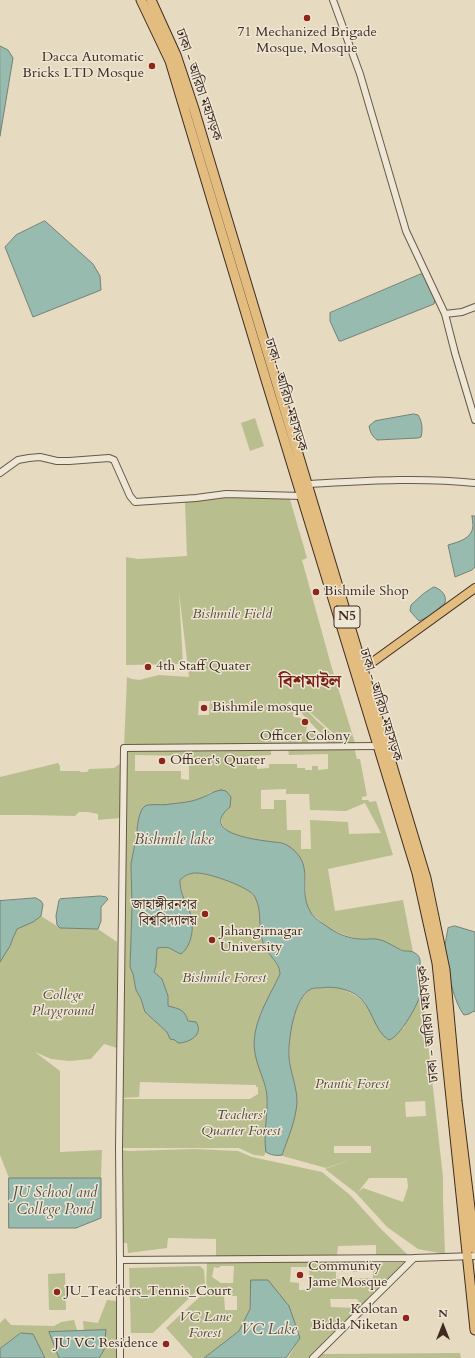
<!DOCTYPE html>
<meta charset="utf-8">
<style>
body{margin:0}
#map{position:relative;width:475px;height:1358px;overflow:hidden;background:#e6dac0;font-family:Cardo,serif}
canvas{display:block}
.north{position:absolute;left:423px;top:1306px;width:40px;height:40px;-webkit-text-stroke:3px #efe7d6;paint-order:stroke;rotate:0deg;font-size:11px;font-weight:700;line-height:16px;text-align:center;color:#3f2b20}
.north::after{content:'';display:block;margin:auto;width:14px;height:18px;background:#3f2b20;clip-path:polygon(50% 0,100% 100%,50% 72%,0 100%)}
</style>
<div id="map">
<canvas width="475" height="1358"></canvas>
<div class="north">N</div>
</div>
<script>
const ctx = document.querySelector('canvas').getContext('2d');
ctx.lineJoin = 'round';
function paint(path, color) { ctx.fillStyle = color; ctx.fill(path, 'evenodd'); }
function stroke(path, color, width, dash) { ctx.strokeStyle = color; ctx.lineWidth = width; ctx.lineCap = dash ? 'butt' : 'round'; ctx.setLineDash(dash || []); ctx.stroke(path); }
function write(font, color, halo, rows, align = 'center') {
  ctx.font = font + ' Cardo,"Noto Serif Bengali",serif'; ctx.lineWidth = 3; ctx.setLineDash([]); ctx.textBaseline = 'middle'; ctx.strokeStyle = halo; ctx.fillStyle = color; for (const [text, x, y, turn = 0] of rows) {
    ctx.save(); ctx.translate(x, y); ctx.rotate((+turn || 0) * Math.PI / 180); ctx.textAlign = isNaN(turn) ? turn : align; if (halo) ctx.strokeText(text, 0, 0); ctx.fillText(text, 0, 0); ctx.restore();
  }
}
paint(new Path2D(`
 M255 418 264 446 250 451 241 423Z
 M226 494 289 496 307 558 302 560 331 665 355 743 354 747 357 759H360L367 796 362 797V800H368L370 802 376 801 393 855 328 869 335 911 403 900 413 952 405 951 377 939H359L350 937 330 929 311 913 306 902 305 871 284 843C269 842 226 840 222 823 220 816 225 811 230 807L211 792C207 794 204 797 200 799 190 803 177 804 167 805 160 806 150 803 145 806 139 810 137 826 137 833L131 864 132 908 130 967 133 974 136 990 141 999 145 1012 167 1032 170 1039 175 1040 178 1043 188 1021 185 1014 168 1006V996L162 979 154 972 156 966 157 948C164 947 171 946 177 952L191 938C192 931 193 922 191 916 187 904 180 893 180 880 185 875 190 874 197 873 209 873 250 887 255 897 263 912 257 930 264 945 268 955 280 963 280 974L263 1009 257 1025 254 1041 267 1096 266 1152 264 1156 254 1155 239 1148H119L121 1099H250L258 1094V1087H256V1085L140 1082 139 1097 120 1098 124 748 127 677 132 679 139 680 159 675 189 677 179 592 183 664 126 665V557L138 559 187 556 185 502ZM199 701H210L209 715H198ZM290 701 326 739V743L308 742V738H318L316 733H306L307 725H301V718L294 717 293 711 294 708 288 704ZM300 703 345 744V745L316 720ZM271 749H288L289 755 328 754V769L318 770V766H312V770H305V768H297V764H269V768L257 769V765H248V756L271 755ZM135 755 189 756V780L181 779V771H135ZM286 789V794H309L310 810 346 811 365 803 381 833 349 834 348 822 310 820 311 849H301V830H287L286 800H274V809H261V790Z
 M58 763 60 766V771H79L81 772H87L89 769 114 768 121 763 120 818 98 820V814L88 812H79L75 816 30 815H0V777Z
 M41 916 60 928 98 929 117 942V1048L104 1044 91 1059 69 1061 51 1059 35 1052 60 1071V1152L102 1150 101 1178H9L0 1155V962L10 946 13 938 17 929Z
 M336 987C356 994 364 999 374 1018L403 1029 417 1002 422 990 443 1177V1199L445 1254 418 1249 387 1227 356 1193 325 1169 352 1159 326 1168 279 1155H282L295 1115 297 1102 289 1057 290 1032 294 1015 302 998 310 989ZM425 1101 426 1116 406 1117 405 1102ZM334 1146H371V1153H334ZM369 1178H407L408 1187 403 1202 363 1188 358 1192Z
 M194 1149 238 1151 252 1157 322 1172 350 1195 381 1229 410 1257 376 1258V1245L338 1246 337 1255 216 1258V1239L168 1238 167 1248 128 1253 127 1243H121L120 1150 129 1151Z
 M376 1261V1263H405L310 1358H288L300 1338 251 1280 250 1309 239 1331 204 1358H193L166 1328 206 1291 207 1262ZM221 1266H234L233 1283H221L212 1277 214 1267 218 1268ZM291 1267H309L310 1290H299V1283L290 1282ZM357 1268H369V1270H373V1278L336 1279V1269H340L341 1272H343L344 1269H353V1272H357ZM224 1296H237V1310H225ZM330 1299H357L360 1304 356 1308 331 1307Z
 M200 1266 204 1270 205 1283 153 1333H131L129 1268Z
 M65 1273 66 1310H49L48 1274Z
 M107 1300 117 1301 120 1358H45L33 1334 21 1333 0 1349V1323L5 1318 11 1325 54 1326 61 1322 74 1320 77 1330 84 1331 83 1321 98 1323Z
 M460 1353 461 1358H317L321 1354Z`), '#b9be8f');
const water = new Path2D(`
 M0 46 8 50 13 58 0 136Z
 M45 221 93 264 100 276 101 290 33 317 5 247 16 235Z
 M421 274 425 275 435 300 434 304 341 341H339L330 321V313Z
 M414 414 418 415C422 421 423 429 421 437L418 438 377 440C372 436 370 432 369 426L375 421Z
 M472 516H475V567L472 570 455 577 448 545C458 542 472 539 473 526 473 523 472 519 472 516Z
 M434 587C441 589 447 595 445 603L430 616 419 621 410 611 411 605 423 594Z
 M221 790 226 791 231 797 230 807C195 836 268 841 282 843 285 844 287 845 290 847 316 866 297 888 310 911 312 916 320 922 325 925 335 933 349 939 361 939 366 940 372 938 376 939 386 940 395 948 404 951 407 951 411 951 413 952 424 957 419 965 419 973 418 979 423 984 422 991 418 1004 401 1036 389 1040 373 1031 373 1005 355 994 344 988 332 986 320 988 317 988 313 988 311 989 294 997 288 1040 289 1057 290 1072 297 1086 297 1102 296 1120 288 1138 282 1155 277 1156 270 1155 266 1152 263 1134 268 1115 267 1097 266 1083 259 1071 256 1058 248 1028 268 1000 280 974 280 962 268 956 264 945 257 930 263 912 255 897 250 887 209 873 197 873 190 873 185 875 180 880 180 893 184 898 189 910 195 923 193 945 181 954 169 949 172 946 157 948L156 966 154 972 162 979 168 996V1006C180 1009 184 1009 188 1021L196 1022C204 1034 190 1043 178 1043L175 1040 170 1039 167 1032 145 1012 141 999 136 990 133 974 130 967 132 908 131 864 137 833C137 826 139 810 145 806 151 803 163 806 170 804 180 803 192 802 201 798 209 795 211 792 221 790Z
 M101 896 106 897 108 899 101 907V921L98 929 60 928 57 925 56 916 59 900 60 899Z
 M36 898 41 901 43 904 41 916 33 922 17 929 13 938 10 946 0 962V901Z
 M455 926 475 932V1012L474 1011 469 1014 464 1015C454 1003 447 969 445 953 444 945 447 936 448 928Z
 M9 1178H101V1218L76 1228H9Z
 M251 1280H268L289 1306 300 1338 286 1358H204L239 1331 250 1309Z
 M106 1330 104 1350 99 1358H59L49 1332Z
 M21 1333 33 1334 45 1358H0V1349Z`);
paint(water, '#97bbaf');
stroke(water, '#748176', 1);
const minor = new Path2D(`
 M333 0 360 74 406 231 445 314 462 312 475 307
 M445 314 455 353 475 420
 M0 473 18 460 29 458 40 457 57 461H69L109 458 114 460 130 496 135 502 196 498 226 494 302 496
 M307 484C363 481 419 477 475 483
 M120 1260 119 1148 124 748 378 746
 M120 1358V1260L414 1258
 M313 1358 414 1258 475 1256`);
const major = new Path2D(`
 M363 669 475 588`);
const highway = new Path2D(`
 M141 0 170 61 266 380 417 873 437 963 475 1330
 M151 0 176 55 194 109 426 878 445 970 457 1101 475 1249`);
stroke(minor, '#695748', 8);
stroke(major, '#3f2b20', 10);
stroke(highway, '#3f2b20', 11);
stroke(minor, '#efe7d6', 6);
stroke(major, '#e3bd80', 8);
stroke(highway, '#e3bd80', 9);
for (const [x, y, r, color] of [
 [307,18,4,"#8f2418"],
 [152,66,4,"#8f2418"],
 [316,592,4,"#8f2418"],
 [148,667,4,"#8f2418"],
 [204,708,4,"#8f2418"],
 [305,722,4,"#8f2418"],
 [162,761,4,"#8f2418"],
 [205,914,4,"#8f2418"],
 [212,940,4,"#8f2418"],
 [300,1275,4,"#8f2418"],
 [57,1292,4,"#8f2418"],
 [406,1318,4,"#8f2418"],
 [166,1344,4,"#8f2418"]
]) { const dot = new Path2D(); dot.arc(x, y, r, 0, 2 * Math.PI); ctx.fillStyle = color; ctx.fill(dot); stroke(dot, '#efe7d6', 1.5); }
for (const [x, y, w] of [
 [347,617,26]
]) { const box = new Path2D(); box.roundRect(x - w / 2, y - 11, w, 22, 3); ctx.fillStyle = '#efe7d6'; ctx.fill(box); stroke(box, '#3f2b20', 1); }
write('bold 13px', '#3f2b20', null, [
 ["N5",347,617]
]);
write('14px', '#3f2b20', '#efe7d6', [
 ["71 Mechanized Brigade",307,33,"center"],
 ["Mosque, Mosque",307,49,"center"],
 ["Dacca Automatic",144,58,"right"],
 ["Bricks LTD Mosque",144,74,"right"],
 ["Bishmile Shop",324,592],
 ["4th Staff Quater",156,667],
 ["Bishmile mosque",212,708],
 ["Officer Colony",305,737,"center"],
 ["Officer's Quater",170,761],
 ["জাহাঙ্গীরনগর",197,906,"right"],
 ["বিশ্ববিদ্যালয়",197,922,"right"],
 ["Jahangirnagar",220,932],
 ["University",220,948],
 ["Community",308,1267],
 ["Jame Mosque",308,1283],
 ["JU_Teachers_Tennis_Court",65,1292],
 ["Kolotan",398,1310,"right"],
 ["Bidda Niketan",398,1326,"right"],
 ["JU VC Residence",158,1344,"right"]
], 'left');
write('14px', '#3f2b20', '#efe7d6', [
 ["ঢাকা - আরিচা মহাসড়ক",198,85,71],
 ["ঢাকা - আরিচা মহাসড়ক",285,395,73],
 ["ঢাকা - আরিচা মহাসড়ক",380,705,73],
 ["ঢাকা - আরিচা মহাসড়ক",429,1024,-96]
]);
write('italic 14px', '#574836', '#efe7d6', [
 ["Bishmile Field",232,615],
 ["Bishmile Forest",224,979],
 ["College",63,996],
 ["Playground",63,1012],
 ["Prantic Forest",352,1085],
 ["Teachers'",241,1116],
 ["Quarter Forest",241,1132],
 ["VC Lane",205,1318],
 ["Forest",205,1334]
]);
write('italic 15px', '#554f44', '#efe7d6', [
 ["Bishmile lake",174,841],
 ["JU School and",55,1194],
 ["College Pond",55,1211],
 ["VC Lake",269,1331]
]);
write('bold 18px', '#7a1f14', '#efe7d6', [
 ["বিশমাইল",310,683]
]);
</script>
